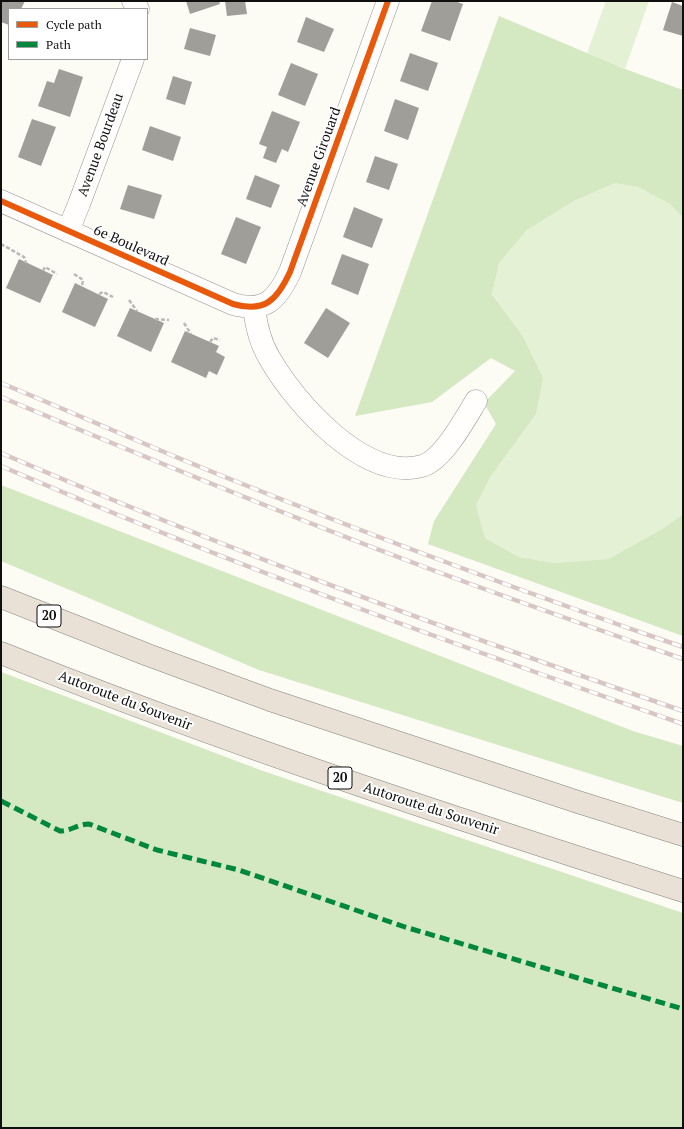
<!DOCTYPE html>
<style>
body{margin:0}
#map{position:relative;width:684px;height:1129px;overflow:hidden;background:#fcfbf4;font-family:"PT Serif",serif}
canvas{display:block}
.frame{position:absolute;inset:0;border:2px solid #0f0f0f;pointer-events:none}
.legend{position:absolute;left:8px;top:8px;width:140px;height:52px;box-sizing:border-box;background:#fff;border:1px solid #9f9f9f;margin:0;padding:5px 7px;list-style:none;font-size:12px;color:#0f0f0f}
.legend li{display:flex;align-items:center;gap:8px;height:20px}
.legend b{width:20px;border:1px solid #9f9f9f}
</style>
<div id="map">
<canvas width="684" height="1129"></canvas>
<div class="frame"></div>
<ul class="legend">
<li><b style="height:5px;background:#e8590c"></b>Cycle path</li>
<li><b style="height:5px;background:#00873e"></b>Path</li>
</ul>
</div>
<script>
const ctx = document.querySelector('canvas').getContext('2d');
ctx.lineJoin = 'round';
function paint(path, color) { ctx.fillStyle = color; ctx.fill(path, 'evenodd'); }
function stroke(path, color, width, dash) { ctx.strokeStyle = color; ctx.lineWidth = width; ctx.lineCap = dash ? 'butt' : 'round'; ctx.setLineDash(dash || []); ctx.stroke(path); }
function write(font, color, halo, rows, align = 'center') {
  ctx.font = font + ' "PT Serif",serif'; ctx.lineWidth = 4; ctx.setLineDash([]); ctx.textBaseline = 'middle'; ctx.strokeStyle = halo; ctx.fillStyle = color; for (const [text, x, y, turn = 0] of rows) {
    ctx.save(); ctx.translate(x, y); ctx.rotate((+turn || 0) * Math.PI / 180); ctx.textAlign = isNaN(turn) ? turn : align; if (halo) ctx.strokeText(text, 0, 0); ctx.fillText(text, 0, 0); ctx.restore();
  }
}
paint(new Path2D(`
 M606 1H649L625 69 587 53Z
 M615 183 638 187 670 204 683 218V514L664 528 608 559 554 563 519 557 485 538 476 505 491 476 536 414 522 337 492 293 499 263 527 230 574 201Z`), '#e4f1d5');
paint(new Path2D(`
 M499 16 625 69 683 90V218L670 204 638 187 615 183 574 201 527 230 499 263 492 294 523 337 543 378 536 414 491 476 476 505 485 538 519 557 554 563 608 559 664 528 683 514V636L428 544 434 521 496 424 484 403 515 371 491 358 432 402 355 416Z
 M1 485 633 731 683 746V803L259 670 1 561Z
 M1 672 263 771 683 913V1128H1Z`), '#d4e8c2');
paint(new Path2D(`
 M1 1H25L21 9H9V25L1 22Z
 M186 1H219L220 4 190 14Z
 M225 1H245L247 14 227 16Z
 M432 1H454L463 4 450 41 421 31Z
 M672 2 683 6V36L663 30Z
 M306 17 334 29 324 52 297 42Z
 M190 28 216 35 210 56 184 49Z
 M410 53 438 63 428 91 400 81Z
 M291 63 318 74 305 106 278 95Z
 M59 69 83 77 70 117 38 106 47 81 54 83Z
 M173 76 192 82 185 105 166 99Z
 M395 99 419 108 408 140 384 131Z
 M272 111 300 122 288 152 282 149 276 163 263 158 267 147 259 144Z
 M32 119 56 127 41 166 18 157Z
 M150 126 181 137 173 161 142 150Z
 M375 156 398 164 389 190 366 182Z
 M255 175 280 185 271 208 246 199Z
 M128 185 162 195 154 219 120 209Z
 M354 207 383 219 372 248 343 237Z
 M236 217 261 227 246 264 221 254Z
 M342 254 369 264 358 295 331 284Z
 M19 259 53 275 40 303 6 288Z
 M75 283 108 299 95 327 62 312Z
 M130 308 164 323 151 352 117 336Z
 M326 308 350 323 328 358 304 343Z
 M185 331 219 346 216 352 225 357 217 375 209 371 206 378 171 362Z`), '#9f9e99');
const minor = new Path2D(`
 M133 1 138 9
 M1 201 233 304C265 313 277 300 290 272L388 1
 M68 231 79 204 133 59
 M254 307C256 325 260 343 270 359 295 403 365 482 422 466 443 460 465 419 476 401`);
const highway = new Path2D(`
 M1 597 148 655 270 700 578 802 683 835
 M1 653C224 743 454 818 683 891`);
stroke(minor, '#969592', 23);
stroke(highway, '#83837f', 23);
stroke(new Path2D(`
 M1 244 24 257 26 263
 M43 271 45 267 57 274
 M74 274 83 280 82 286
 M99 294 103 292 113 297
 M129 300 137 311
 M155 319 169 320
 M184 323 191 334
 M210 342 213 338 220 340`), '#b9b9b8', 2.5, [4, 2]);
stroke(minor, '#fffefd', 22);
stroke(highway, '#e9e1d6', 22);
const rail = new Path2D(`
 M1 383C79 415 156 450 235 481 383 540 532 595 683 647
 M1 397C135 453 270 509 406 560 498 595 591 627 683 659
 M1 453C224 549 453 632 683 711
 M1 466C224 562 453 644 683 724`);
stroke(rail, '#d7c6c4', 4.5);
stroke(rail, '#fff', 3, [9]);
stroke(new Path2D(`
 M1 801 60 831C71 831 78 824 89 824L157 850 239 870 405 927 683 1009`), '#00873e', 5, [10, 5]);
stroke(new Path2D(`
 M1 201 233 304C265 313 277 300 290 272L388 1`), '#e8590c', 6);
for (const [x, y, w] of [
 [49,616,24],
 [340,778,24]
]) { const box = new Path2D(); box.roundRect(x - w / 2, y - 11, w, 22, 3); ctx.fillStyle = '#fff'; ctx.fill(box); stroke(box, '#0f0f0f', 1); }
write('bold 13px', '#0f0f0f', null, [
 ["20",49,616],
 ["20",340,778]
]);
write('14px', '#0f0f0f', '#fff', [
 ["Avenue Bourdeau",101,145,-70],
 ["Avenue Girouard",319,157,-70],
 ["6e Boulevard",131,246,24],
 ["Autoroute du Souvenir",125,701,21],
 ["Autoroute du Souvenir",431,809,18]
]);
</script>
